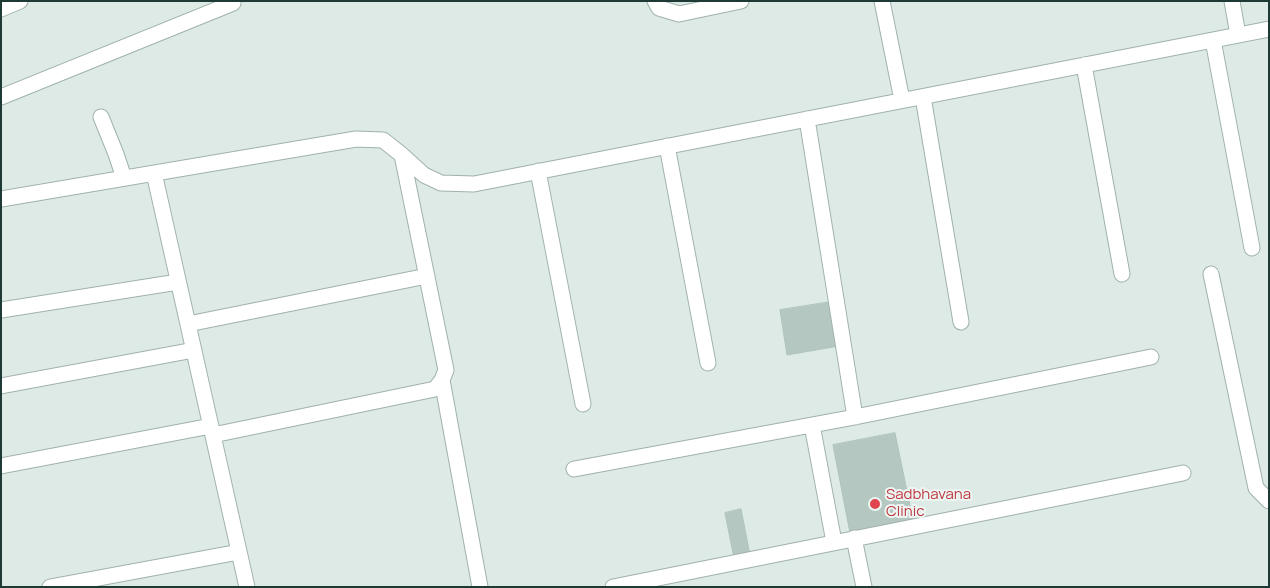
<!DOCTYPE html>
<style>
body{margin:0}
#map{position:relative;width:1270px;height:588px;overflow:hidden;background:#ddeae5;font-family:Manrope,sans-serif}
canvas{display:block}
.frame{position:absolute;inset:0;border:2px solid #1e3a35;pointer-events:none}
</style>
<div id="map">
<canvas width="1270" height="588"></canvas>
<div class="frame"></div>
</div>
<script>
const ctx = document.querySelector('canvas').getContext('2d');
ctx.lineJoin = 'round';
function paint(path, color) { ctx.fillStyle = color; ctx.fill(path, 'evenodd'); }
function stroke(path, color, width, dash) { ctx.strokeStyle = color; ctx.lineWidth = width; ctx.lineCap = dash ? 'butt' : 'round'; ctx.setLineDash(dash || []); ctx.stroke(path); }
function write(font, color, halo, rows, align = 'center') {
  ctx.font = font + ' Manrope,sans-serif'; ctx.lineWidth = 4; ctx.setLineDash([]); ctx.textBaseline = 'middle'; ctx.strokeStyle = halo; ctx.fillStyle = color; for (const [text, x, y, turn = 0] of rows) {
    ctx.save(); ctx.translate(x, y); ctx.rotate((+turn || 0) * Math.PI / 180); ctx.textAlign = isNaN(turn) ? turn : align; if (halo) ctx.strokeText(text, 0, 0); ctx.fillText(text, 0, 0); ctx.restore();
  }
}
const building = new Path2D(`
 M831 302 839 346 787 355 780 310Z
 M895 433 914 525 851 538 833 445Z
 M741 509 750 555 734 558 725 513Z`);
paint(building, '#b5c7c1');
stroke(building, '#afc3bd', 1);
const minor = new Path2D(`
 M655 1 659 8 679 14 741 1
 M882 1 902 100
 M1232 1 1238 35
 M1 9 20 1
 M1213 40 1252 248
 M1084 65 1122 274
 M1 97 233 3
 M923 97 961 322
 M101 117 116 154 124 178
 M807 119 855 417
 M667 146 708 363
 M538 171 583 404
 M154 173 247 587
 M1 199 356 139 383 140 402 155 424 175 441 183 474 184 1269 29
 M1211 274 1256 488 1269 501
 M1 310 178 282
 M188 324 427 276
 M442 380 480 587
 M1 386 194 350
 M812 425 834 542
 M213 435 435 389 442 380 446 370 402 155
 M1 466 211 426
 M574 469 855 417 1151 357
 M854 538 864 587
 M50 587 239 552
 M613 587 1183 473`);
stroke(minor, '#a0b2ad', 17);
stroke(minor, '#fff', 15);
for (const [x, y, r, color] of [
 [875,504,6,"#e0444e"]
]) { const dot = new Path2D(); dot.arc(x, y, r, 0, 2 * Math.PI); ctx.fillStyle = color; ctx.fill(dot); stroke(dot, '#edf6f3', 2); }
write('15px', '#be3a42', '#edf6f3', [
 ["Sadbhavana",886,495],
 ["Clinic",886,512]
], 'left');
</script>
